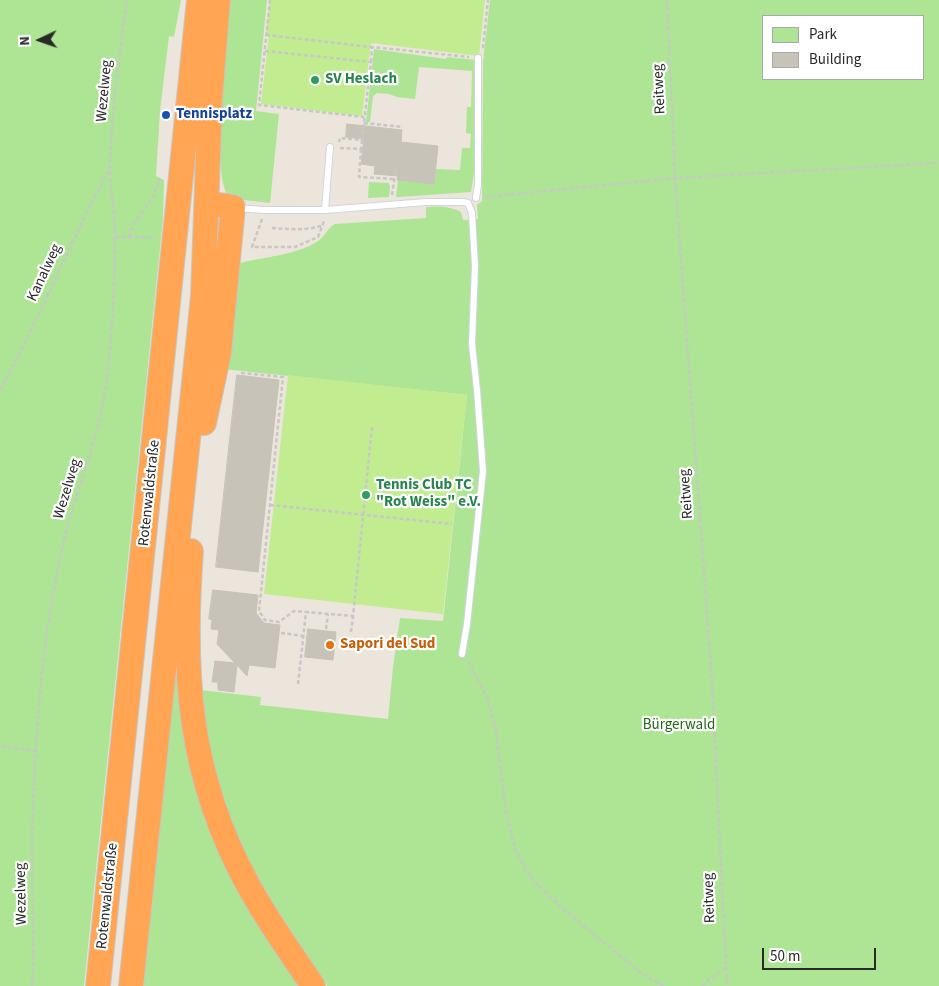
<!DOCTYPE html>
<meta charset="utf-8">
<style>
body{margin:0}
#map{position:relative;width:939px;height:986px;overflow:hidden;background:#ece5db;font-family:"Source Sans 3",sans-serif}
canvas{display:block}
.legend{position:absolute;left:762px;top:15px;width:162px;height:65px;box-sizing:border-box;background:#fff;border:1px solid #a9a9a9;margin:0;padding:6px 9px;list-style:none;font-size:15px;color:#292929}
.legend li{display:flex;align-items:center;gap:10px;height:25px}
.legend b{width:25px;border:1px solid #a9a9a9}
.north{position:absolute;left:15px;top:15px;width:50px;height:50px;-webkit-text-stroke:4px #fff;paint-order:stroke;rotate:267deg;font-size:14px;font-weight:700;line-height:20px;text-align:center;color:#292929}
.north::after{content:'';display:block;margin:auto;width:18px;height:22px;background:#292929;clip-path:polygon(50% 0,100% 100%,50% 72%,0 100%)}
.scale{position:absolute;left:762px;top:948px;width:114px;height:22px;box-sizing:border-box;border:2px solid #292929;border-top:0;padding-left:6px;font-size:15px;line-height:18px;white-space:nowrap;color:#292929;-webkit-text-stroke:4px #fff;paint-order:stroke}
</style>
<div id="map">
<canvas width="939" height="986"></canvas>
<ul class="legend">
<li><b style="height:14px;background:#ade595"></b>Park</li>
<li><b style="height:14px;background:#c7c3b9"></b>Building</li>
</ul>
<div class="north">N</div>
<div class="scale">50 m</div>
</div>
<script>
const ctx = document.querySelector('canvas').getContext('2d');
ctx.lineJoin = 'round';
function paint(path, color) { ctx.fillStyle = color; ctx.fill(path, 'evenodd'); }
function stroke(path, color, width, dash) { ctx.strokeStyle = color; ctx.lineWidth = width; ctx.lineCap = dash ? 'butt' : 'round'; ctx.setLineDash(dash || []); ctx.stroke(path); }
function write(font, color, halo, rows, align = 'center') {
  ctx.font = font + ' "Source Sans 3",sans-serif'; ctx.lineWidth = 4.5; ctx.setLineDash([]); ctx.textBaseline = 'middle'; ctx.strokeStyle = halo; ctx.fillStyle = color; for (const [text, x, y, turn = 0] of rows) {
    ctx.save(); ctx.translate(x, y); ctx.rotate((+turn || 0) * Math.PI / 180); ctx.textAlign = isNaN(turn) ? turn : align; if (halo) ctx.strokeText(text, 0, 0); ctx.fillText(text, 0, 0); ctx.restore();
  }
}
paint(new Path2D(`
 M0 0H181L174 37 169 36 160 111 156 176 164 180 163 219 84 986H0Z
 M227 0H267L256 111 279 114 270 203 235 199 228 196C220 183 221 162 220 147 219 98 223 49 227 0Z
 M490 0H939V986H327L255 875 238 838 215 776 200 690 261 697 260 705 388 719 393 667 400 618 443 621 467 395 223 369 239 269 241 263 244 262C266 257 300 254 318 241 325 237 327 228 335 224L426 218V207C439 206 449 206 461 212L463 220 478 219 477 205 482 201 483 62ZM763 16H923V79H763Z
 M374 49 446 59 447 57 476 60 474 173 471 192 399 197H396L398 180 434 184 436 169 460 170 462 148H470L471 134 466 133 467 107H471L472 71 419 67 415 99 397 97 389 94 377 93 373 96 370 122H366Z
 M369 182 389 183 390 188 389 197 368 198Z
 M176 657 180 710 186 749 197 793 213 835 302 986H140Z`), '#ade595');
paint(new Path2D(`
 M270 0H485L479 56 371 43 362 116 261 104 269 34H266Z
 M288 375 467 395 443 614 264 594Z`), '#c1ed90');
const building = new Path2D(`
 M347 124 402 130 401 142 438 146 434 184 397 180 398 176 374 174 375 166 361 164 364 139 346 137Z
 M237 375 279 380 258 572 216 567Z
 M213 590 258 595 256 613 264 623 280 625 275 668 249 665 247 676 237 665 234 692 218 690V682H212L215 661 235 663 217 644 219 630 211 629 212 620 209 619Z
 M308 629 336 632 333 660 305 657Z`);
paint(building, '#c7c3b9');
stroke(building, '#c8c2b4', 1);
const lane = new Path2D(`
 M476 198 478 185V58
 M236 208 263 210H325L426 202H463L468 203 472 213 475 266 472 344 477 390 483 471 467 624 462 654
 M325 210 330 147`);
const highway = new Path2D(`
 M204 423 219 353 233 207 207 203
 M191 551C182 673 188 775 248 885 267 920 291 953 313 986
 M98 986 199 0
 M131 986 203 296 210 101 218 0`);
stroke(lane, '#d0d3e3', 8);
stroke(highway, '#c7c7c7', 26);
stroke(new Path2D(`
 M270 0 259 105 364 117
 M667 0 675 178 712 682 727 986
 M266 35 372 47
 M483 48 488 0
 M265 51 371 62 362 140 340 138 339 142
 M371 62 372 47 469 57
 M364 123 403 127
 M340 148 361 149 362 140
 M361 149 359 177 394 179
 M392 195 396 168
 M485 197 675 178 939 163
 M262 219 252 247H295L318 237 324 221
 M272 228C289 229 307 231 324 225
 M115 237H156
 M129 237 132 227 153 197 160 179
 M241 373 283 377 259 611 265 620 279 622 294 611 306 612
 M0 390C29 338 53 283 79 229 88 208 100 188 110 167
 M270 505 452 524
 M326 629 328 614
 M351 632 353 616
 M281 633 304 636
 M468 661 487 697 496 731 506 814 517 854 533 880 561 907 642 974 664 986
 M298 684 306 612 353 616 372 427
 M1 746 36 751
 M32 986C35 939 31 893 32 846 33 780 37 712 45 646 51 602 59 557 71 514 84 471 100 429 106 384 112 336 115 287 115 239 115 214 110 189 110 164 112 109 119 54 127 0
 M702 986 724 968`), '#c7c7c7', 2.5, [4, 2.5]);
stroke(lane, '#fff', 6);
stroke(highway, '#ffa553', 24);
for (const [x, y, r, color] of [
 [315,80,5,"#2e9e5b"],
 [166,115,5,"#1a4fb4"],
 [366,495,5,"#2e9e5b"],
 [330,645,5,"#e8710a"]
]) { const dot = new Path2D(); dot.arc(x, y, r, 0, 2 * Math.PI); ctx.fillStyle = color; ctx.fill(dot); stroke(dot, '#fff', 2); }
write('bold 15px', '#27864d', '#fff', [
 ["SV Heslach",325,80],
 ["Tennis Club TC",376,486],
 ["\"Rot Weiss\" e.V.",376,503]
], 'left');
write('15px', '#292929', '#fff', [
 ["Reitweg",660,89,-93],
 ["Wezelweg",105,91,-85],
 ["Kanalweg",45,273,-65],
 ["Wezelweg",68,489,-73],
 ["Rotenwaldstraße",150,493,-84],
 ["Reitweg",687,494,-94],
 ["Wezelweg",22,894,-91],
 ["Rotenwaldstraße",108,896,-84],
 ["Reitweg",710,898,-92]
]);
write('bold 15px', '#164399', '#fff', [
 ["Tennisplatz",176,115]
], 'left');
write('bold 15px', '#c56008', '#fff', [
 ["Sapori del Sud",340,645]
], 'left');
write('15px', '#256917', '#fff', [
 ["Bürgerwald",679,726]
]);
</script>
